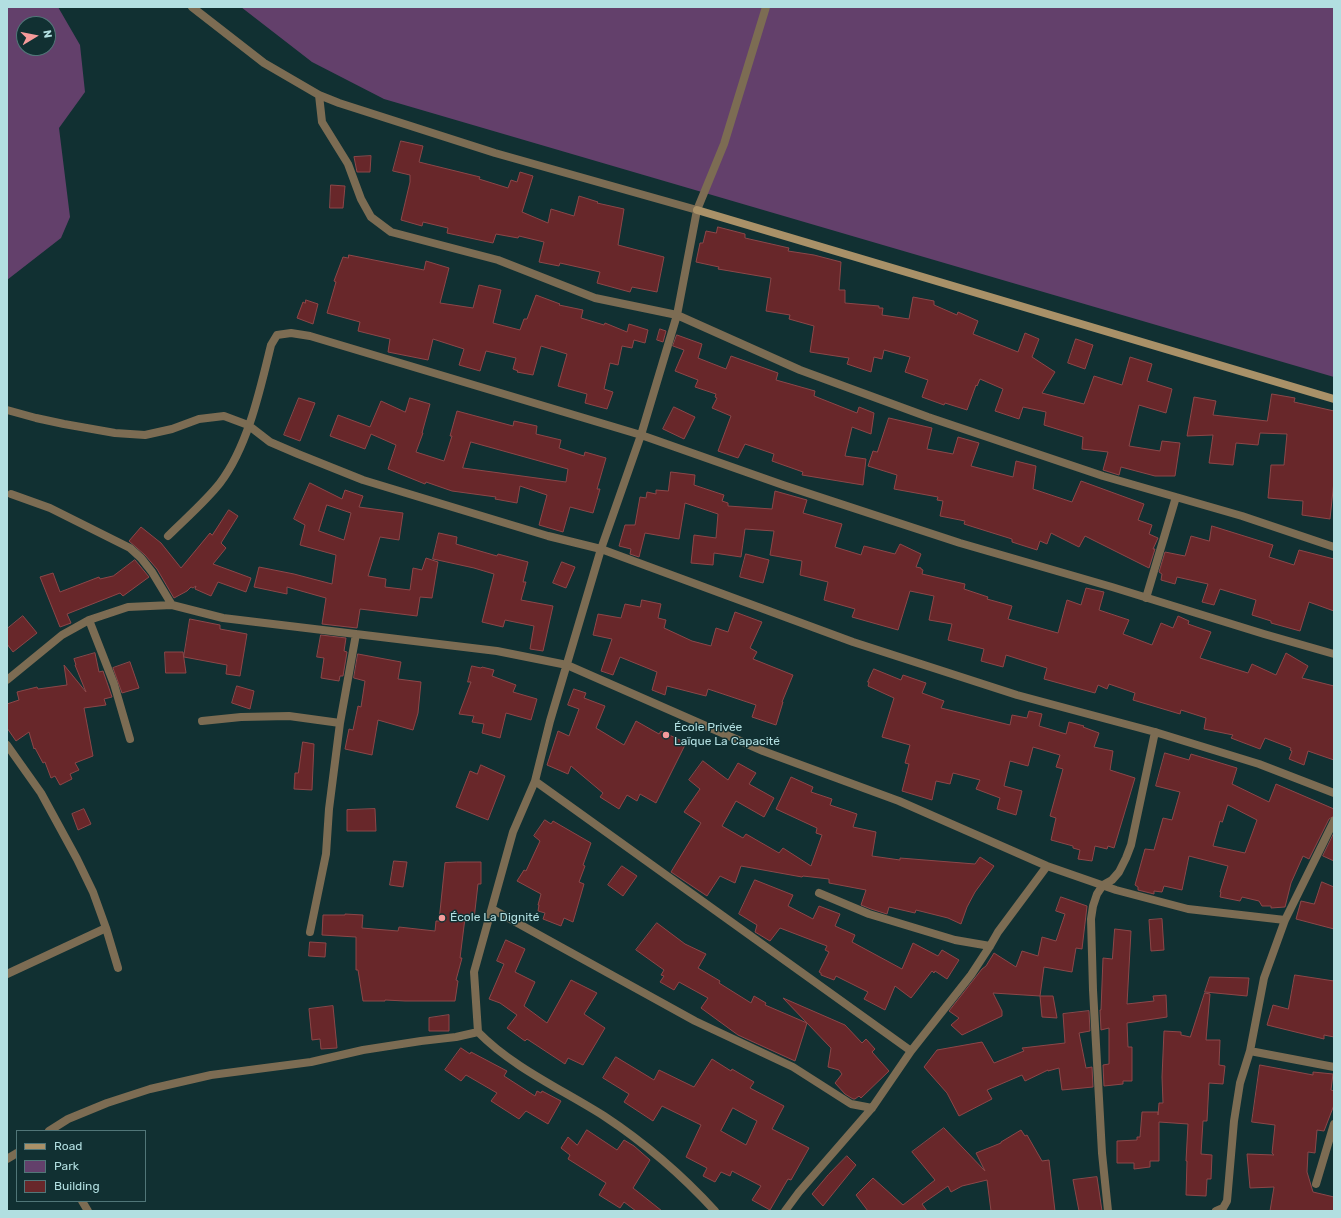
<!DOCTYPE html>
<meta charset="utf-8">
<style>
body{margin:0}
#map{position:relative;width:1341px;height:1218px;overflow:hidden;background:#113032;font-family:Rubik,sans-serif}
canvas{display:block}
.frame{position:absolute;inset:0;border:8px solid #b2dfe1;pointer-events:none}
.legend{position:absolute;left:16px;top:1130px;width:130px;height:72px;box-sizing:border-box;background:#113032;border:1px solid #517678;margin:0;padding:5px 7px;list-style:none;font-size:12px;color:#b2dfe1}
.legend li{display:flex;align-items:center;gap:8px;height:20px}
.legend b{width:20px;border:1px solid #517678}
.north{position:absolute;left:16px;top:16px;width:40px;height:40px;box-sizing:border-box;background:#113032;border:1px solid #517678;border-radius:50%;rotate:80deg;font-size:11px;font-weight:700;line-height:16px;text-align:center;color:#b2dfe1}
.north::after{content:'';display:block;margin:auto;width:14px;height:18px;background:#f59b9b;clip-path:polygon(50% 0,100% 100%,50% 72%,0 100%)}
</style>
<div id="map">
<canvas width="1341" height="1218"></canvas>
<div class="frame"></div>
<ul class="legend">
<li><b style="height:5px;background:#a99168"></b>Road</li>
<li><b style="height:11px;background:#63406b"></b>Park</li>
<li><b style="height:11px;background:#68272a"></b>Building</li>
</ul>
<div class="north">N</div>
</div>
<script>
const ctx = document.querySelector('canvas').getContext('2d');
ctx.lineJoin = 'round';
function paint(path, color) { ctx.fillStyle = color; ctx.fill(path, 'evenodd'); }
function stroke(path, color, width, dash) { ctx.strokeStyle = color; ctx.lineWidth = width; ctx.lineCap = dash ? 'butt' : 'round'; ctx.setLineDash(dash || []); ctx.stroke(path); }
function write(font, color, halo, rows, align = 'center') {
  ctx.font = font + ' Rubik,sans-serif'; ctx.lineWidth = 3; ctx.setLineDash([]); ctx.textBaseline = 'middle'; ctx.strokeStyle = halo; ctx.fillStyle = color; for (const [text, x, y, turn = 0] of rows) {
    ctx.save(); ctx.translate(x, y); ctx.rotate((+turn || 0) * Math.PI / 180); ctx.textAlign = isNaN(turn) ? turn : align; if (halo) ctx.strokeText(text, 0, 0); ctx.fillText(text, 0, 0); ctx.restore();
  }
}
paint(new Path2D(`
 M7 7H58L80 45 85 92 59 128 70 217 61 238 7 280ZM24 24H48V48H24Z
 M241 7H1334V377L384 99 312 62Z`), '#63406b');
const building = new Path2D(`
 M401 141 423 146 419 162 480 177 479 179 508 188 511 180 517 182 520 172 533 176 522 212 548 223 551 209 574 216 579 196 598 202 597 203 624 209 618 245 664 257 657 292 632 287 630 292 597 283 600 272 560 263 559 266 539 262 544 242 519 236 518 238 496 234 493 243 447 233 448 228 423 222 422 226 401 220 410 182V175L393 171Z
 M371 156 370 172H357L354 157Z
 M331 185 345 186 343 208H330Z
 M718 227 745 234V238L789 248 788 251 814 255 841 262 839 290H845V303L879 306V308H883L882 315 909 319 913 297 934 301V305L957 315 958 312 978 321 973 334 1018 352 1025 333 1039 339 1032 357 1055 372 1042 393 1084 404 1094 376 1122 385 1130 357 1152 364 1147 381 1172 389 1166 413 1139 405 1129 446 1160 451 1162 441 1180 443 1175 476H1155L1121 467 1119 475 1103 470 1108 452 1082 449 1083 437 1044 425 1046 412 1023 407 1019 419 995 411 1003 389 980 379 977 386 976 385 967 410 945 403 944 405 922 397 928 380 905 372 910 357 884 350 882 359 874 357 871 372 847 364 849 358 810 352 814 326 789 319 790 315 766 311 771 278 718 269 719 267 696 262 700 243H703L706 231 716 233Z
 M349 255 424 270 426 261 449 268 440 303 473 308 479 285 501 290 493 323 520 330 524 319H527L536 295 560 304 559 305 583 310 581 318 604 325 605 323 627 332 629 324 648 330 645 343 634 340 632 348 622 346 618 365 610 363 604 389 613 392 607 409 585 403 587 394 558 386 567 354 541 346 533 375 517 372 518 371 513 369 516 358 486 351 480 371 459 365 464 349 433 339 428 360 388 352 390 339 358 331 360 322 327 313 336 282 334 281 343 257 348 258Z
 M306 300 318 304 313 324 297 318 303 302 305 303Z
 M660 329 666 331 663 342 657 340Z
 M677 335 702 344 698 358 726 369 731 356 778 373 776 380 815 391 814 396 857 413 859 407 874 413 871 434 852 427 845 456 866 459 863 485 802 475 803 472 772 461 774 454 745 444 738 458 718 451 731 416 712 408 717 398 715 397 716 394 695 387 698 380 675 371 684 350 673 346Z
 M1076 339 1093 345 1085 369 1068 363Z
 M1272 394 1295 398 1294 402 1334 411V481L1330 519 1302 515 1303 501 1268 498 1271 465H1284L1287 434 1260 433 1258 445 1236 443 1233 465 1209 463 1213 435 1187 436 1194 397 1216 401 1213 415 1267 421Z
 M299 398 315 403 300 441 284 435Z
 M410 398 430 404 422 433H423L416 452 444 461 452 436H450L457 411 513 426 514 421 537 426 536 434 561 440 559 448 584 456 585 452 606 458 597 489H600L593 513 570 507 563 532 539 525 547 495 520 486 517 503 495 499 496 497 452 491 426 482 425 484 388 469 396 445 371 434 365 449 330 436 338 415 370 427 381 401 405 412ZM471 442 568 469 566 482 463 468Z
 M674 407 695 417 684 439 663 429Z
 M889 418 932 428 927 449 953 454 958 437 979 443 971 466 1013 477 1016 461 1036 466 1033 489 1072 502 1081 481 1144 504 1138 520 1152 525 1149 534 1158 538 1153 549H1155L1149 568 1085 536 1079 547 1051 533 1047 544 1040 541 1037 550 1012 542V539L964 524 965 521 940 516 943 501 937 500 938 497 894 489 897 475 868 466 873 451 877 452Z
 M671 472 695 475 694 485 724 495 722 501 728 503V506L772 509 775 491 807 500 803 513 842 524 835 547 861 555 864 546 895 554 900 544 921 554 916 567 921 568V569L923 570 922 574 965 584 964 589 988 597 987 599 1012 606 1008 619 1058 633 1067 600 1081 605 1086 588 1104 592 1099 610 1129 620 1123 634 1152 645 1161 623 1173 628 1178 616 1189 621 1188 624 1211 632 1200 658 1248 673 1252 664 1276 675 1286 653 1308 666 1302 678 1334 686V760L1308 751 1304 765 1289 759 1292 751 1290 750 1291 748 1265 738 1260 749 1231 738 1233 735 1204 729 1206 718 1181 710 1180 714 1133 700 1135 693 1109 684 1107 689 1098 685 1095 693 1044 679 1047 668 1006 655 1003 667 981 661 984 649 948 640 952 624 929 620 934 596 910 591 898 630 852 617 855 609 824 600 828 582 800 575 802 561 770 555 774 531 745 529 741 557 714 553 713 565 691 563 694 535 716 538 718 514 685 503 679 539 645 533 639 557 630 554 631 549 619 546 625 525H635L640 497 646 498 647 492 656 494V490L668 491Z
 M310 483 342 499 345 490 363 496 359 507 403 513 399 540 380 537 368 576 386 579 385 587 410 590 413 568 422 570 426 558 438 562 432 598 420 597 417 616 360 609 357 628 322 624 326 598 287 587V594L254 587 259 567 294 574 332 584 336 555 300 545 305 525 294 519ZM327 505 351 513 344 540 319 531Z
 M229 510 238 516 221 543 226 548 213 564 251 578 246 592 218 582 211 596 195 589 196 586 193 588 191 587 187 591 174 598 157 569 145 555 129 541 141 527 161 543 181 568 210 533 212 535Z
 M1212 526 1273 545 1269 557 1294 565 1299 550 1334 559V611L1309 602 1300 631 1271 623V621L1252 615 1256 600 1220 589 1214 605 1202 602 1208 584 1177 577 1175 584 1161 580 1162 574 1159 572 1165 552 1185 556 1191 536 1209 541Z
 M439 533 457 537 456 544 497 556 498 554 528 562 523 582H526L521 600 553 606 543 651 530 649 534 626 505 620 503 627 482 622 494 574 474 568 433 559Z
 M746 554 769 560 763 583 740 577Z
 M135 560 149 577 123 596 120 593 67 614 71 623 60 627 40 577 53 573 60 592 99 577 100 579 113 576Z
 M562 562 575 567 566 588 553 583Z
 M642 600 661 604 658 618 666 620 664 628 692 641 711 646 716 628 728 632 735 612 762 622 750 648 757 652 753 659 793 675 782 702H783L776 725 752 717 756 705 708 689 706 696 667 686 665 695 652 690 657 672 620 657 613 675 601 671 612 639 593 635 598 614 621 618 625 604 640 607Z
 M23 616 37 633 13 652 7 644V629Z
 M190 619 220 625V629L247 634 240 676 226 674 227 665 184 657Z
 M321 635 346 638 344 651 347 652 343 676H340L339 681 321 678 324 658 317 657Z
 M165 652H183L186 673H166Z
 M95 653 99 672 103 671 112 697 104 699 106 705 84 708 93 756 75 763 79 770 70 774 72 779 60 785 55 776 51 778 45 762 43 763 35 748 34 749 29 732 16 741 7 728V704L19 700 17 692 37 687 38 689 67 685 64 665 86 692 75 665H76L74 659Z
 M358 654 401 662 398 679 421 682 418 713 413 730 378 720 372 755 345 749 349 729 353 730 358 706 361 707 365 681 354 678Z
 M130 662 139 688 122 693 113 668Z
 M472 666 481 668 482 667 494 670 492 676 516 685 513 692 537 699 531 720 506 713 500 738 482 733 484 724 472 722 474 716 459 714 471 682H468Z
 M874 669 901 680 903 675 926 683 922 693 944 701 941 708 1010 725 1012 715 1027 718 1029 711 1042 714 1039 726 1066 734 1069 722 1084 726 1083 727 1099 733 1094 747 1113 751 1110 770 1135 778 1114 848 1108 846 1107 849 1095 846 1092 861 1078 859 1080 850 1073 848V846L1051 840 1056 818 1050 816 1063 769 1056 767 1060 755 1033 747 1028 766 1010 761 1004 786 1022 791 1016 815 997 809 1000 798 976 789 980 780 953 773 950 784 936 781 932 800 902 791 909 764 905 763 910 745 882 737 894 698 868 686 869 682H868Z
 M237 686 254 691 250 709 232 703Z
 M574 689 586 693 584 698 605 706 596 728 624 745 636 721 659 734 661 731 686 743 656 803 640 794 637 801 627 795 619 809 600 797 603 793 571 766 568 774 547 765 558 731 569 736 579 709 568 705Z
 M303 742 314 744 312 790 294 789 295 773H298Z
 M1165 753 1189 760 1191 754 1237 768 1232 784 1269 802 1276 784 1334 809V816L1329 819 1309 859 1303 856 1291 883 1285 907 1271 908V906H1262L1259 901 1242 897 1240 901 1220 897 1221 892H1220L1228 866 1189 856 1182 890 1164 886 1162 892 1154 891V894L1138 890V887L1135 885 1145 849 1154 850 1163 818 1172 820 1180 792 1156 786ZM1228 805 1257 820 1245 853 1213 846 1220 821 1222 822Z
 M703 761 728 780 738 763 756 773 749 784 774 798 764 817 736 801 722 826 743 838 746 834 779 853 783 848 811 866 822 835 816 833 817 828 776 809 791 777 813 787 811 792 832 799 830 805 857 814 853 827 876 832 872 856 900 860V858L975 864 980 857 994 866 975 892 967 907 961 924 948 918 916 910 915 913 889 907 887 914 871 909 861 905 866 890 829 883V879L803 876 802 877 741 866 735 883 720 876 707 896 671 872 701 823 684 812 700 789 689 780Z
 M481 765 505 776 488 820 456 807 470 771 477 774Z
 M84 809 91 824 78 830 72 814Z
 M375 809 376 831H347V810Z
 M545 820 551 824 553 821 591 843 583 865 585 866 579 882 584 884 573 922 564 918 561 926 543 919 545 913 538 911 539 905H538L541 894 517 881 524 870 526 871 540 841 534 836Z
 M1334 833V861L1323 856Z
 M394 861 407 862 403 887 390 885Z
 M457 862H481V884H478L474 919 465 918 460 958H462L456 980 458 981 455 1001H405L385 1000V1001H363L358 970H356V937L322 935 323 915H345V914L363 915 362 928 398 931 399 927 435 931 436 921H439L445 863Z
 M622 866 637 876 623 896 608 885Z
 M755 880 793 895 788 906 813 919 819 906 840 914 835 926 855 935 852 942 902 969 913 943 938 956 942 950 959 960 947 979 935 971 934 973 932 971 911 998 895 986 885 1010 864 999 868 992 836 976 834 980 821 975V973L819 972 829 952 825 950 827 946 780 928 770 941 755 932 757 925 739 914Z
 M1322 882 1334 887V929L1296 919 1301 901 1314 904Z
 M1061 897 1087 906 1082 949 1076 948 1072 972 1044 967 1040 996H1053L1057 1018 1042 1017 1040 996 993 993 1002 1011V1016L962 1035 951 1025 959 1018 949 1011 982 969 986 966 994 953 1016 967 1022 951 1038 956 1042 937 1056 941 1065 914 1056 911Z
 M1162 919 1164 950 1151 951 1149 920Z
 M657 923 685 944 706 954 698 968 720 981 719 983 751 1003 754 996 766 1003 765 1005 807 1023 783 998 845 1025 862 1043 866 1039 875 1049 872 1052 889 1071 861 1098 859 1096 855 1099H853L845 1094 835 1083 842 1074 839 1070 828 1067 831 1048 807 1023 795 1061 738 1035 701 1008 708 998 679 982 674 990 660 982 664 976 661 975 664 970 636 950Z
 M1115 929 1131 931 1127 1004 1154 1001 1153 996 1166 995 1167 1017 1127 1023 1128 1047H1132V1081H1123V1084L1104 1086 1103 1065 1109 1064V1028L1101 1030 1100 1010H1101L1103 958 1112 959Z
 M506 940 525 949 515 972 535 982 524 1006 547 1023 571 980 597 993 584 1014 605 1028 583 1065 568 1058 565 1064 527 1039 525 1041 507 1028 517 1015 500 1003 489 999 504 964 497 961Z
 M310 942 326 943 325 957 309 956Z
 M1295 975 1334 981V1037L1324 1035V1039L1267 1025 1273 1005 1288 1009Z
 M1210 977 1249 978 1247 996 1205 992Z
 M1205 993 1210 994 1206 1040H1220L1219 1065 1225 1066 1223 1084 1209 1083 1207 1121H1203L1201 1154 1212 1155 1211 1179H1207L1206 1196 1186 1195 1187 1161H1186L1188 1124 1159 1122V1161H1150V1167L1134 1169V1163H1117V1141L1137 1140V1137H1140L1142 1112H1158V1115L1159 1103H1163L1162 1077 1164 1031 1181 1032V1035L1190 1037Z
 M333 1006 337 1048 321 1049 320 1039 312 1040 309 1009Z
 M1089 1011 1090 1031 1079 1033 1086 1068 1092 1067 1093 1087 1062 1090 1059 1068 1048 1071V1070L1025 1081 1022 1075 987 1090 992 1099 959 1116 947 1093 924 1067 937 1050 982 1042 994 1063 1024 1051 1022 1048 1065 1043 1063 1014Z
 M449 1015V1031H429V1018Z
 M461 1048 470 1054 471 1052 507 1071 504 1076 535 1096 537 1091 541 1093 542 1091 561 1101 548 1124 526 1111 519 1119 491 1101 497 1093 466 1075 461 1081 445 1070Z
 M616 1057 654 1080 659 1070 694 1087 712 1059 731 1071 732 1069 754 1082 750 1088 784 1106 772 1129 809 1148 791 1180 788 1179 770 1210 752 1200 761 1186 732 1171 730 1176 721 1172 715 1182 703 1176 707 1168 686 1157 701 1125 662 1106 653 1121 624 1102 629 1094 603 1078ZM733 1108 757 1121 746 1145 721 1131Z
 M1260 1065 1313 1075V1072L1333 1074 1331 1090 1334 1091V1105L1324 1131 1317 1130 1315 1153 1308 1152 1307 1172 1313 1192 1334 1197V1211H1270L1274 1187 1250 1188 1247 1154 1274 1155 1272 1153 1275 1125 1252 1122Z
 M944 1128 985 1171 976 1153 1001 1143V1142L1021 1130 1025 1136 1027 1135 1042 1161 1049 1160 1055 1211H991L987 1180 962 1186 951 1192 948 1186 922 1204 927 1211H868L856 1195 873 1178 903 1205 935 1180 912 1152Z
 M587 1130 617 1150 624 1140 634 1146 650 1160 633 1188 662 1211H636L624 1202 620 1208 599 1195 606 1183 568 1159 570 1155 561 1148 568 1137 577 1145Z
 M847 1156 856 1165 823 1206 812 1194 828 1175Z
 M1097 1177 1102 1211H1079L1073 1180Z`);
paint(building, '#68272a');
stroke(building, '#8c4749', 1);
stroke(new Path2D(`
 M697 210 724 144 766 7`), '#7c6c53', 8);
stroke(new Path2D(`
 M192 7 264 63 319 95 339 103 495 153 697 210 677 315 641 435 601 549 550 721 535 781 513 832 474 972 478 1032C512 1067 563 1090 604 1116 645 1143 682 1175 715 1211
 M319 95 322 122 348 164 361 199 371 217 391 232 498 260 595 298 677 315 800 370 928 417 1103 476 1242 516 1334 547
 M7 410 36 418 64 424 115 433 145 435 172 429 199 419 224 416 248 425 270 442 298 454 363 480 548 536 601 549 853 642 1017 695 1155 732 1259 764 1334 793
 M11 494 50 508 130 548 141 558 152 572 172 605
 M168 536C185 519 205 502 220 483 248 446 260 390 271 345L277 335 291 333 310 336 641 435 783 485 960 543 1112 587 1264 634 1334 654
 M1146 598 1176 497
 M89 620 114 684 130 739
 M7 680 62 635 89 620 128 607 172 605 223 618 497 651 567 665 763 751 899 801 1047 866 1116 890 1188 909 1285 920
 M202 721 241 717 289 716 340 723
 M7 745 41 793 77 859 93 892 106 928 118 968
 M535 781 911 1051
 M819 893 869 914 955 940 990 946
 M492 909 695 1021 793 1067 851 1104 872 1108
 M310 932 326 854 329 809 340 723 356 634
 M7 974 106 928
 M1250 1051 1334 1067
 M49 1131 68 1119 107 1103 150 1089 211 1075 311 1062 363 1050 421 1041 456 1037 478 1032
 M7 1159 17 1153
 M1316 1184 1334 1124
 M82 1201 88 1211
 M785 1211 799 1192 872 1108 911 1051 971 975 990 946 998 932 1047 866
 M1108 1211 1102 1153 1093 990 1091 919 1093 906 1097 894 1103 885 1112 880 1119 872 1126 858 1131 845 1155 732
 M1216 1211 1223 1208 1227 1201 1234 1121 1240 1083 1250 1051 1264 978 1285 920 1334 821`), '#7c6c53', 8);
stroke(new Path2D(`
 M697 210 1334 399`), '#a99168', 8);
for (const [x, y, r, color] of [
 [666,735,4,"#f59b9b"],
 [442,918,4,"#f59b9b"]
]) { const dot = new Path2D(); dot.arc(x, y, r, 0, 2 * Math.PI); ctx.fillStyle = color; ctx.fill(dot); stroke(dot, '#113032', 1.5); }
write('12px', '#b2dfe1', '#113032', [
 ["École Privée",674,728],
 ["Laïque La Capacité",674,742],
 ["École La Dignité",450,918]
], 'left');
</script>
